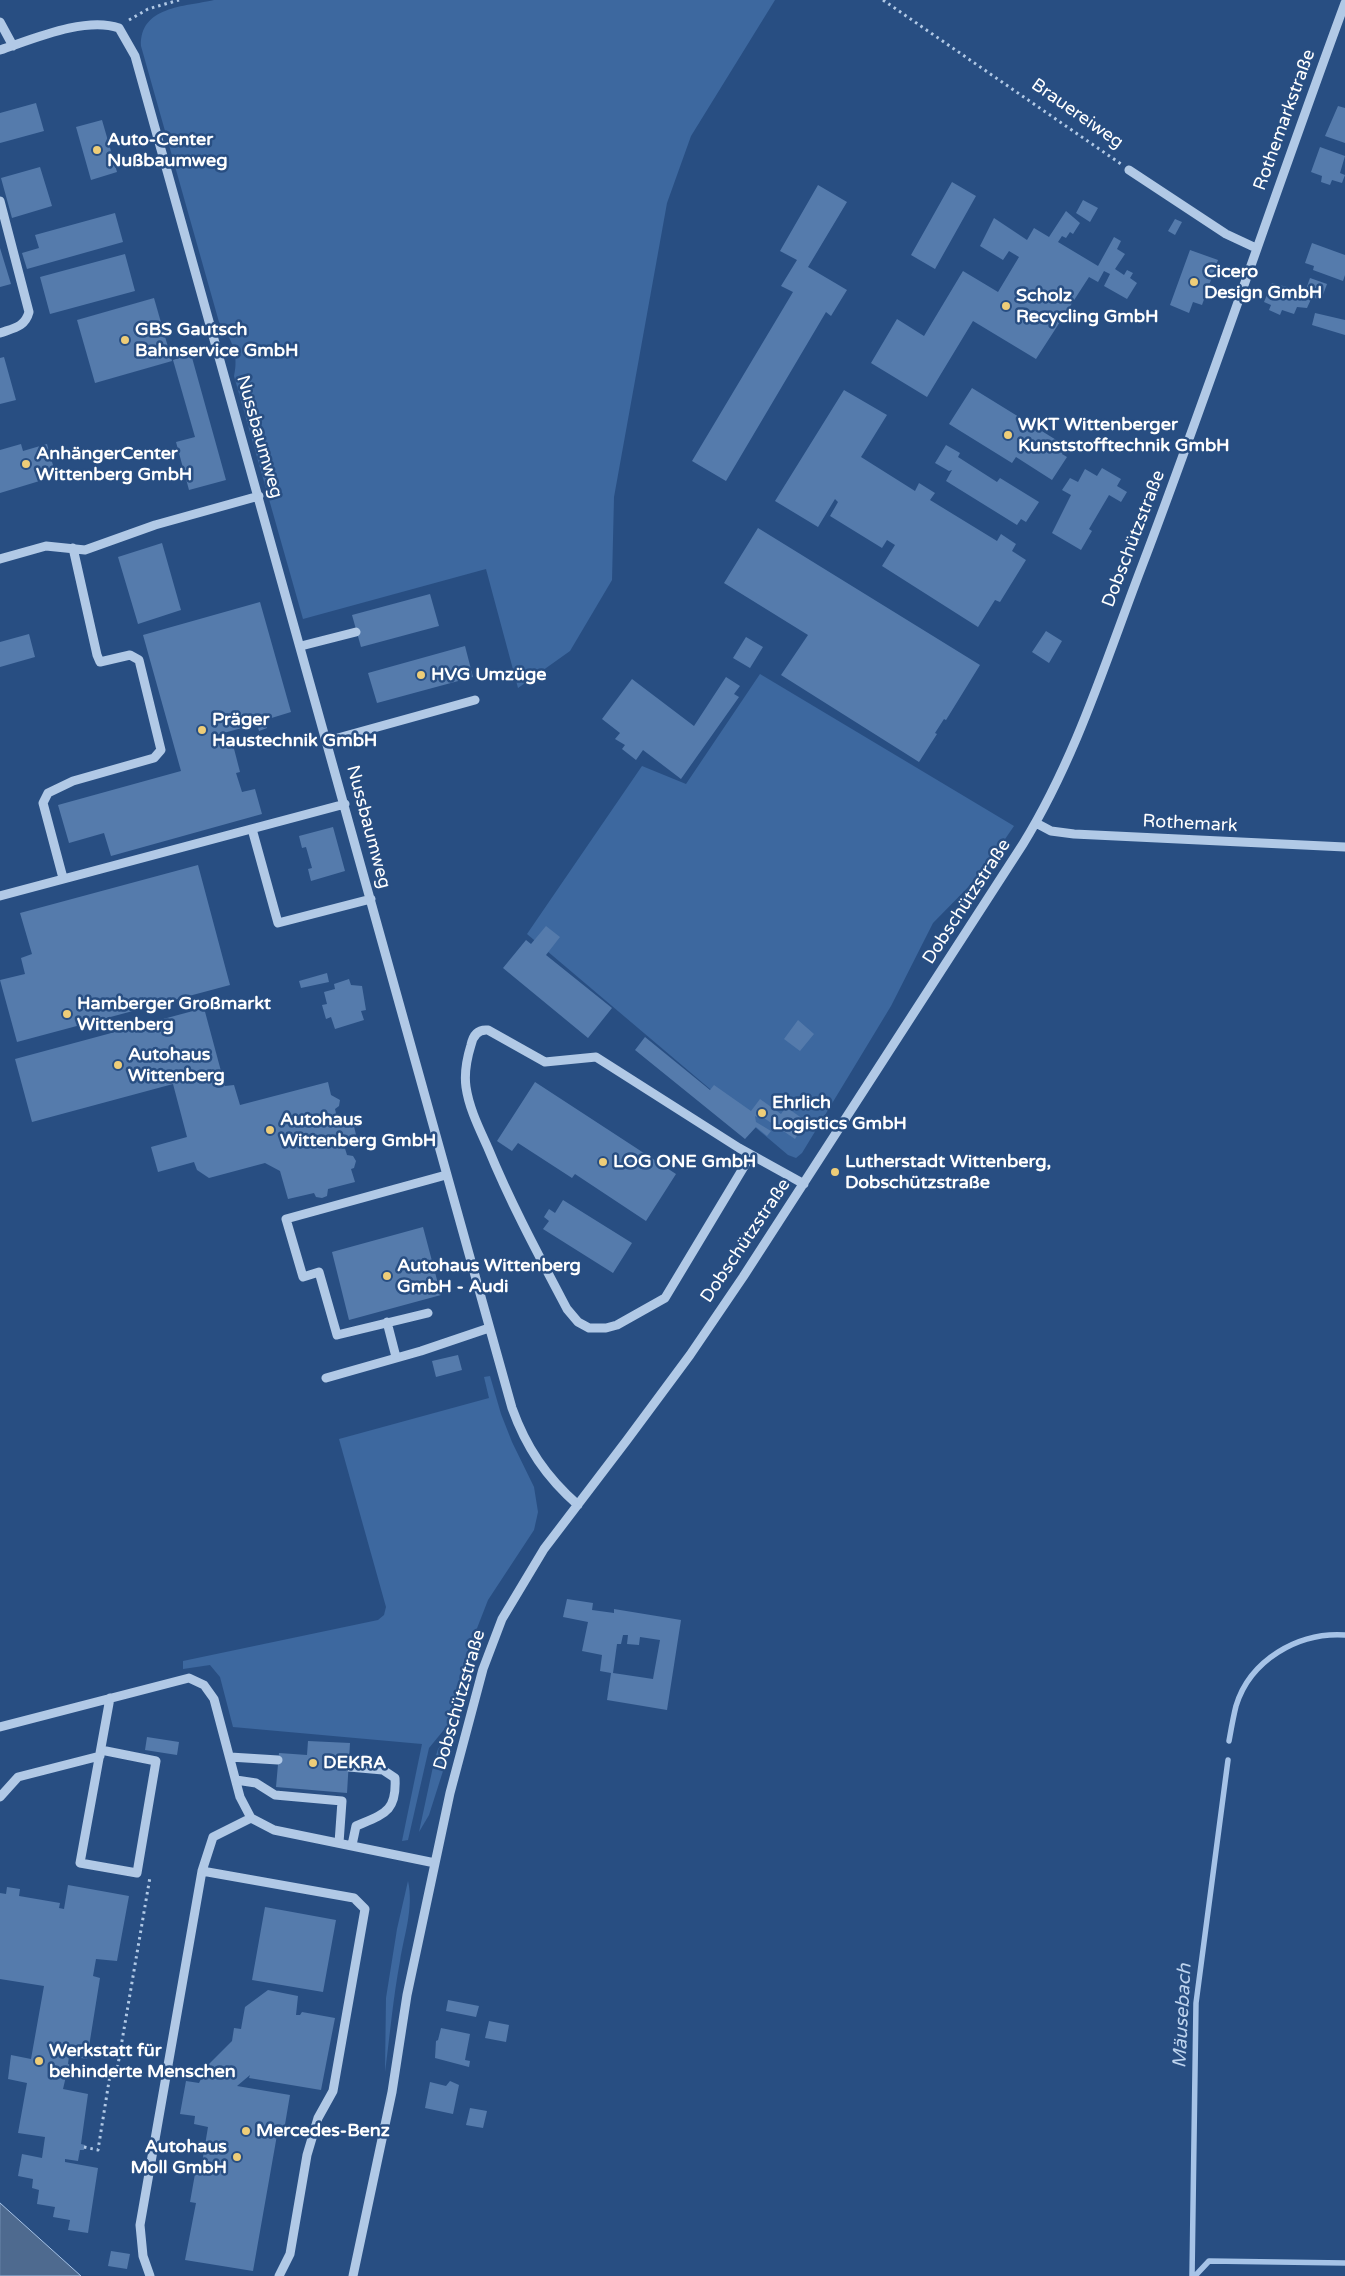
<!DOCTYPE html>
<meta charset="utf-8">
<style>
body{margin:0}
canvas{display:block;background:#284e82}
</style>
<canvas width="1345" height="2276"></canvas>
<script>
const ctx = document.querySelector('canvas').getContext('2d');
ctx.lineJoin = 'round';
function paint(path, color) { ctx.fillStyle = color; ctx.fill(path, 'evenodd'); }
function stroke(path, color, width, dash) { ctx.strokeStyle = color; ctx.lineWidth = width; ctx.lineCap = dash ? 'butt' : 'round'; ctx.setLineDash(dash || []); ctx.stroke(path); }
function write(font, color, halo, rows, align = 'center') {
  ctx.font = font + ' "Varela Round",sans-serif'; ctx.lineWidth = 5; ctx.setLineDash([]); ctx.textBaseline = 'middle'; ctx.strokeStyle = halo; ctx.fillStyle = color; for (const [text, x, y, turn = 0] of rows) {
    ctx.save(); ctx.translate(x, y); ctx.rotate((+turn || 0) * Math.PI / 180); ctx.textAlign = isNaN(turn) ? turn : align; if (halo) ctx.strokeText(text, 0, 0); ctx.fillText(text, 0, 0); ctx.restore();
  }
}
paint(new Path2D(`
 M214 0H775L691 136 667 203 614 497 612 580 570 651 518 688 486 569 303 619 234 376C239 355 232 339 219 322L141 46C140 6 184 7 214 0Z
 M760 674 1014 826 981 874 933 923 891 1006 802 1153 796 1158 788 1155 527 934 642 766 686 784Z
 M490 1376 501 1414 512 1442 534 1487 538 1512 534 1530 488 1600 467 1654 456 1700 447 1726 429 1748 408 1840 402 1841 422 1744 233 1727 220 1677 210 1665 183 1669V1661L378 1620 384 1615 386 1607 339 1439 489 1398 484 1377Z
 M453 1730H456L429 1815 419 1832 434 1762 438 1749Z
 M408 1881C414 1908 404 1935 400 1961 393 1998 390 2035 385 2072L386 1998 397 1929Z`), '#3d689f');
const water = new Path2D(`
 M0 2203 81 2276H0Z`);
paint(water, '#4e6a8f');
stroke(water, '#a6c3e7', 1);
stroke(new Path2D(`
 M1229 1741C1231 1730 1233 1718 1236 1706 1250 1660 1298 1632 1345 1635
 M1192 2276 1196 2003 1228 1760
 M1195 2276 1209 2261 1345 2263`), '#a6c3e7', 5.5);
paint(new Path2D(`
 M36 103 44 131 0 143V113Z
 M1338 106 1345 108V143L1325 136Z
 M102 120 117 172 91 180 76 127Z
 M1320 147 1345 156 1340 173 1345 175 1342 183 1332 180 1330 185 1321 182 1322 176 1311 172Z
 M40 167 52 206 12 218 1 178Z
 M952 182 976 196 935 269 911 255Z
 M818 185 847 202 808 267 847 290 831 316 826 312 726 481 692 461 793 292 781 286 797 260 780 251Z
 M1083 200 1098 208 1090 222 1076 213Z
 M1066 211 1080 223 1073 234 1070 232 1066 238 1062 236 1058 242 1098 266 1114 237 1121 241 1117 249 1125 254 1115 269 1124 275 1127 270 1133 273 1130 278 1137 283 1127 299 1104 286 1110 274 1104 271 1098 282 1089 277 1036 359 973 321 927 397 871 363 897 319 924 336 963 271 998 292 1019 257 1009 251 1003 260 980 246 994 218 1027 240 1034 228 1049 237Z
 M115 213 123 242 27 269 22 253 39 248 35 235Z
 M1175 219 1182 222 1175 235 1168 231Z
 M1312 243 1345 255V275L1343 281 1313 270 1314 266 1305 263Z
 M0 248 11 284 0 287Z
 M1190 250 1218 260 1202 305 1193 302 1189 313 1170 305Z
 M125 254 135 291 50 314 40 277Z
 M1310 278 1327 284 1321 300 1312 297 1307 308 1297 307 1294 314 1282 310 1280 315 1269 310 1271 305 1264 302 1272 283 1305 292Z
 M154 298 172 361 95 383 77 320Z
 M1315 313 1345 320V335L1312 325Z
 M191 354 226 480 189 490 176 442 195 437 173 360Z
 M4 357 16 400 0 404V358Z
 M972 388 1066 446 1062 454 1067 457 1052 480 1016 457 1012 463 949 424Z
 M844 390 887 415 861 457 915 491 919 483 935 493 930 500 997 541 1001 534 1016 544 1012 551 1026 560 1000 602 995 600 978 627 882 566 895 545 887 540 882 548 830 516 838 502 835 499 818 527 775 501Z
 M21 444 23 451 47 444 56 476 0 493V450Z
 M946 445 960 453 958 457 997 482 1000 478 1039 502 1026 522 1021 519 1017 525 946 481 952 470 949 471 935 463Z
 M1102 468 1121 479 1117 486 1127 492 1121 502 1109 495 1089 529 1092 531 1081 550 1052 533 1071 495 1062 490 1070 478 1078 482 1085 469 1097 476Z
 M758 528 980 665 946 720 944 719 935 733 937 734 919 762 781 675 808 635 724 583Z
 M162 543 181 610 138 624 118 557Z
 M430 594 439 626 361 647 352 615Z
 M260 602 291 712 265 720 267 728 259 731 257 724 216 735 219 745 232 741 240 772 236 773 242 792 255 789 262 814 111 856 104 833 69 843 58 805 181 771 143 635Z
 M1046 631 1062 641 1049 663 1032 652Z
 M29 634 35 657 0 667V642Z
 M746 637 763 647 750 668 733 658Z
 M465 646 473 677 377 703 368 673Z
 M726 677 740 686 734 694 739 697 681 779 643 750 636 760 622 749 625 745 615 739 620 733 602 719 632 679 694 726Z
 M333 827 345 871 311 881 308 869 312 868 306 847 302 848 299 836Z
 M198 865 230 985 17 1042 0 980 25 974 21 958 32 954 20 913Z
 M546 926 560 937 546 955 612 1008 588 1038 503 968 526 940 531 944Z
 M327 973 329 982 301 988 299 981Z
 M349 979 351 985 362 986 366 1010 361 1011 364 1020 335 1029 331 1017 326 1019 322 1005 327 1004 324 992 335 989 334 984Z
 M204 1008 225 1086 234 1085 240 1105 328 1082 331 1095 340 1100 339 1106 335 1109 338 1122 352 1118 357 1139 343 1142 347 1155 353 1156 356 1161 354 1168 351 1169 355 1182 328 1189 327 1196 322 1198 316 1197 314 1193 288 1199 280 1171 265 1163 209 1178 197 1170 194 1162 158 1172 151 1147 187 1137 173 1084 32 1122 15 1059Z
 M798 1020 814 1034 800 1051 784 1039Z
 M645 1037 710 1090 714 1085 751 1111 760 1099 781 1114 786 1107 806 1121 795 1139 761 1116 759 1118 755 1116 756 1122 771 1131 767 1136 756 1127 745 1139 635 1050Z
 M535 1082 676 1174 646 1221 575 1174 572 1178 518 1143 512 1151 497 1141Z
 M563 1200 632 1243 613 1273 543 1229 549 1221 544 1217 549 1209 555 1213Z
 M423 1227 441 1295 349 1320 332 1252Z
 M458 1355 462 1370 436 1377 432 1361Z
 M567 1599 593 1603 592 1610 614 1613V1609L681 1620 667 1710 607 1700 611 1673 600 1671 602 1655 582 1651 588 1622 563 1617ZM623 1635H628L627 1644 639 1645 640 1637 660 1640 653 1679 613 1673 617 1644H621Z
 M147 1737 179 1742 177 1755 145 1750Z
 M308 1741 350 1743 347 1793 276 1787 279 1753 307 1755Z
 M68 1885 129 1896 117 1961 96 1959 93 1976 100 1978 87 2059 69 2056 68 2064 73 2065 72 2073 67 2072 63 2089 88 2094 81 2144 85 2145 84 2150H80L78 2161 65 2159V2162L98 2168 88 2233 68 2230 70 2220 53 2217 55 2207 37 2204 39 2190 32 2188 33 2179 18 2176 22 2154 42 2158 45 2137 18 2133 27 2083 8 2079 11 2055 31 2059 44 1986 0 1979V1893L6 1894 7 1887 20 1889 19 1896 60 1903 59 1908 64 1909Z
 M265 1907 336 1920 323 1992 252 1980Z
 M268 1990 298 1996 296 2015H300L302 2012 335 2018 321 2090 249 2078 250 2075 237 2086 290 2095 283 2136 277 2135 253 2271 185 2260 196 2203 190 2202 195 2174 200 2175 208 2127 194 2124 195 2116 180 2114 186 2081 199 2083 208 2065 232 2041 234 2028 241 2029 245 2007Z
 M448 2000 479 2006 476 2017 446 2011Z
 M489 2021 509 2025 506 2042 485 2038Z
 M441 2028 470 2034 465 2060 470 2061 469 2067 435 2058 436 2041 438 2040Z
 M450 2081 459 2085 453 2114 425 2108 430 2082 446 2086Z
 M470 2108 487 2111 483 2128 466 2125Z
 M111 2251 130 2254 127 2269 108 2266Z`), '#557bac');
stroke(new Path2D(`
 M883 0 1121 164
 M129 20 148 9 179 0
 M73 2070 116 2076 150 1877
 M84 2147 98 2150 110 2075`), '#b1c9e6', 3, [2.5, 4]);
stroke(new Path2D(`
 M0 22 13 46
 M0 50C33 39 86 16 119 28L135 56 512 1408C526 1447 546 1477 578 1505
 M1129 170 1226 234 1256 248
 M0 201 29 312C25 327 14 328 0 333
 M0 559 46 546 85 550 155 525 259 496
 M301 646 356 632
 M327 741 475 700
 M1036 823 1051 831 1074 834 1345 847
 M252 829 278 923 371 899
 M63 878 43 803 48 793 73 781 154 758 161 750 139 660 130 655 100 662 97 655 73 548
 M0 896 345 804
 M751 1155 665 1298 617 1325 606 1328H589L578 1322 567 1309C539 1256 511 1204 488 1148 479 1128 469 1108 466 1087 464 1073 467 1058 471 1045 473 1035 478 1029 488 1030L545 1062 596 1057 739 1148 804 1184
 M428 1313 337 1335 319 1272 303 1277 286 1219 446 1175
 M387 1322 396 1357
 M326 1378 421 1351 489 1328
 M0 1727 189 1678 204 1685 214 1699 240 1797 251 1818 274 1830 435 1863
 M101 1750 156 1761 137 1873 80 1863 110 1698
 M230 1757 278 1760
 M349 1767 383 1770 395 1778C397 1812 384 1814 356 1826L352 1845
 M236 1780 256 1783 275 1795 342 1801 339 1843
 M0 1797 18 1777 100 1756
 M202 1871 354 1898 365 1909 333 2091 318 2118 307 2155 290 2254 279 2276
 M150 2276 143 2256 140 2225 202 1871 213 1837 251 1818
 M353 2276 392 2092 407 1995 450 1793 483 1669 502 1619 544 1549 627 1440 690 1355 743 1277 1023 844C1076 758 1106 660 1142 566 1213 379 1276 190 1345 3`), '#b1c9e6', 9);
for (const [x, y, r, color] of [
 [97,150,5,"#eecd78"],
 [1194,282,5,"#eecd78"],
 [1006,306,5,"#eecd78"],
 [125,340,5,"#eecd78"],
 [1008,435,5,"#eecd78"],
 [26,464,5,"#eecd78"],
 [421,675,5,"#eecd78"],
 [202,730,5,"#eecd78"],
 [67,1014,5,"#eecd78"],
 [118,1065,5,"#eecd78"],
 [762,1113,5,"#eecd78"],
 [270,1130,5,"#eecd78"],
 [603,1162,5,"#eecd78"],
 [835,1172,5,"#eecd78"],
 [387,1276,5,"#eecd78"],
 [313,1763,5,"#eecd78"],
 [39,2061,5,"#eecd78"],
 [246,2131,5,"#eecd78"],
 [237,2157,5,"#eecd78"]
]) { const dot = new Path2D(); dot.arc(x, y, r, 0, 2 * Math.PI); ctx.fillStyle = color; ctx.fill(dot); stroke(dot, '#284e82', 2); }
write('18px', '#fff', '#284e82', [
 ["Brauereiweg",1077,114,35],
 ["Rothemarkstraße",1285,120,-70],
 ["Nussbaumweg",259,437,74],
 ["Dobschützstraße",1134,539,-69],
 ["Rothemark",1190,824,3],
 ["Nussbaumweg",368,827,75],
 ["Dobschützstraße",967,902,-57],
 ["Dobschützstraße",746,1241,-56],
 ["Dobschützstraße",460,1700,-74]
]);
write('bold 18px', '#fff', '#284e82', [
 ["Auto-Center",107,140],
 ["Nußbaumweg",107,161],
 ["Cicero",1204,272],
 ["Design GmbH",1204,293],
 ["Scholz",1016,296],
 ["Recycling GmbH",1016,317],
 ["GBS Gautsch",135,330],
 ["Bahnservice GmbH",135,351],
 ["WKT Wittenberger",1018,425],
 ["Kunststofftechnik GmbH",1018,446],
 ["AnhängerCenter",36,454],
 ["Wittenberg GmbH",36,475],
 ["HVG Umzüge",431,675],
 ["Präger",212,720],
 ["Haustechnik GmbH",212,741],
 ["Hamberger Großmarkt",77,1004],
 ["Wittenberg",77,1025],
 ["Autohaus",128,1055],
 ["Wittenberg",128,1076],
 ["Ehrlich",772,1103],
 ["Logistics GmbH",772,1124],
 ["Autohaus",280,1120],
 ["Wittenberg GmbH",280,1141],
 ["LOG ONE GmbH",613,1162],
 ["Lutherstadt Wittenberg,",845,1162],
 ["Dobschützstraße",845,1183],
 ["Autohaus Wittenberg",397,1266],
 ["GmbH - Audi",397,1287],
 ["DEKRA",323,1763],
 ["Werkstatt für",49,2051],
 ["behinderte Menschen",49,2072],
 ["Mercedes-Benz",256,2131],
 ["Autohaus",227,2147,"right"],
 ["Moll GmbH",227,2168,"right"]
], 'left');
write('italic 19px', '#bdd3ee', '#284e82', [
 ["Mäusebach",1183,2016,-87]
]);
</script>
